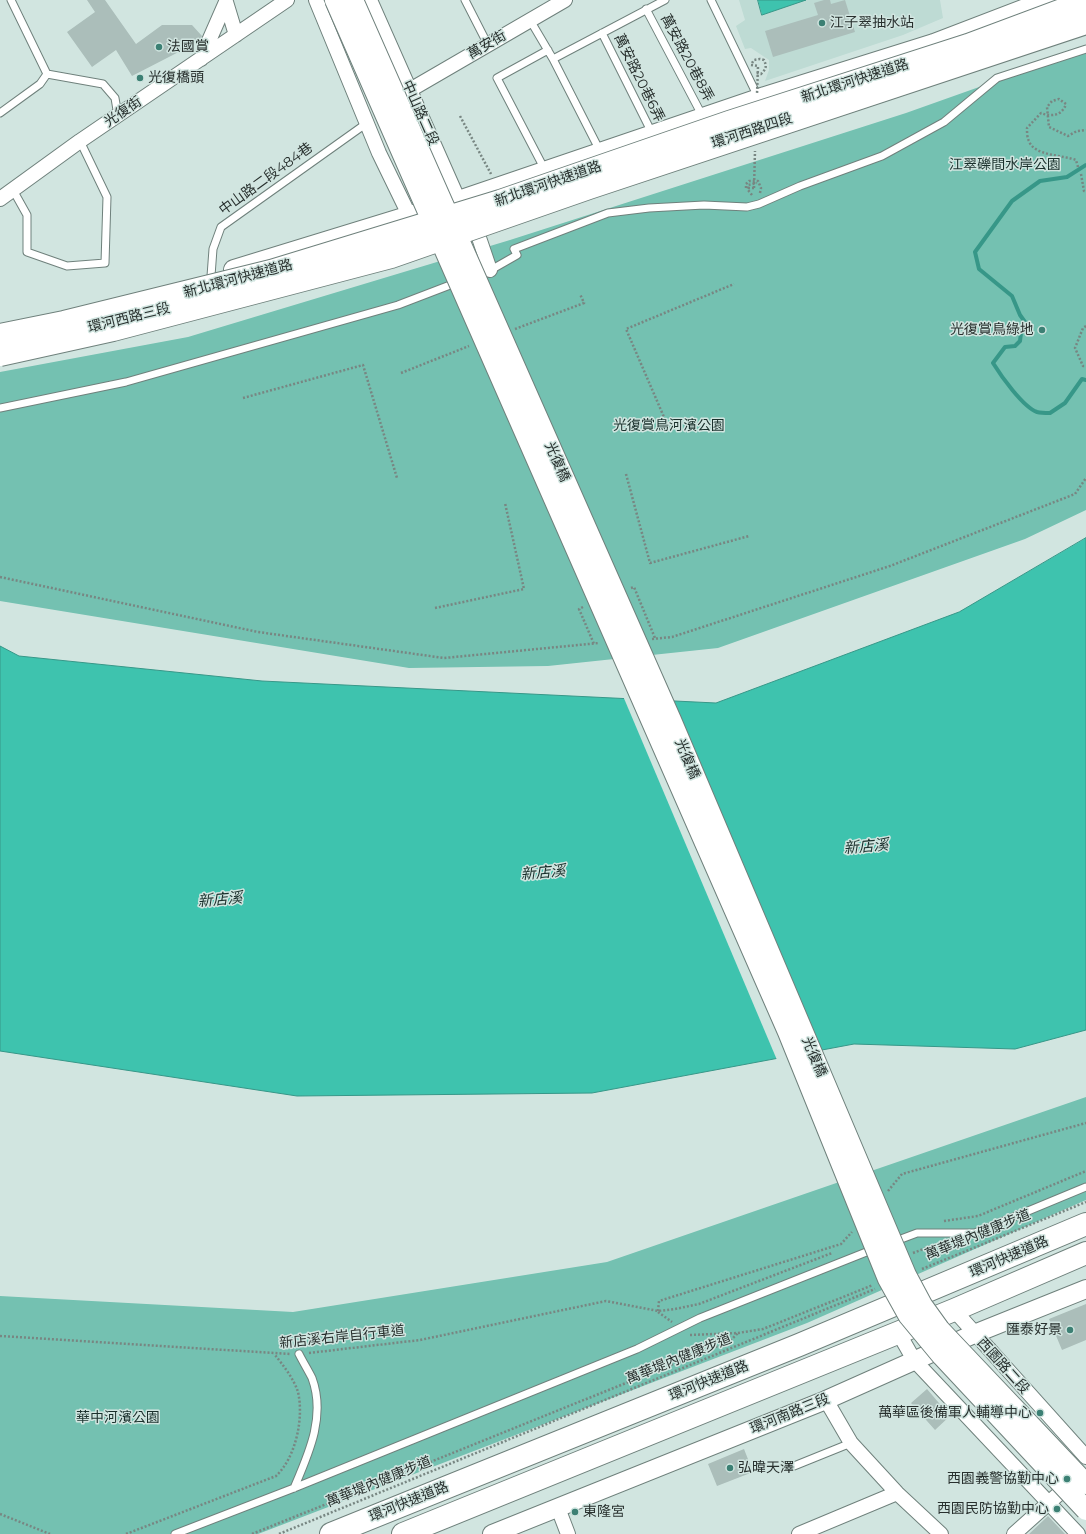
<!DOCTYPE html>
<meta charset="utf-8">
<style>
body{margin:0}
canvas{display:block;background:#d1e5e0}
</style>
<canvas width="1086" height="1534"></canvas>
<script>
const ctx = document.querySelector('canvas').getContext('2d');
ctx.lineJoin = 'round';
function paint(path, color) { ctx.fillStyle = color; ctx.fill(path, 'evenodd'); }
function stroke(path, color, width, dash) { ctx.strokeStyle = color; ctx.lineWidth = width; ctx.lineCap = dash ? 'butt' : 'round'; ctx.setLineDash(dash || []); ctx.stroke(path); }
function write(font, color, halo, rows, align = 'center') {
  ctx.font = font + ' Montserrat,"Noto Sans TC",sans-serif'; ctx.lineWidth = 3; ctx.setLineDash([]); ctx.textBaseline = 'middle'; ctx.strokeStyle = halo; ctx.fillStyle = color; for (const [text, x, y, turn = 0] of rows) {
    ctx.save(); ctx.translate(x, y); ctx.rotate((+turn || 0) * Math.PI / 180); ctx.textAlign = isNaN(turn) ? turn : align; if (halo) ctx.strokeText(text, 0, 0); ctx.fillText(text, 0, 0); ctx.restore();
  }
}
paint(new Path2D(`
 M739 0H940L943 18 903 35 765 81 769 70V60L751 48 745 49 736 26 745 20Z`), '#bedbd4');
paint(new Path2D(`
 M1086 49V510L1025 539 718 648 548 666 409 668 0 601V372L188 337 510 240 906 113Z
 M1086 1097V1200L807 1323 258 1534H0V1296L293 1312 607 1262Z`), '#74c1b1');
const water = new Path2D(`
 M758 0H806L762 15Z
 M1086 538V1030L1015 1049 854 1044 592 1093 297 1096 0 1051V646L19 656 262 681 716 703 959 612Z`);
paint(water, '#3ec3ae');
stroke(water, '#379788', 1);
paint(new Path2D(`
 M623 696 667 698 821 1052 777 1060Z`), '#d1e5e0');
stroke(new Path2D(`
 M1086 165 1067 177 1040 181 1012 201 975 252 979 269 1012 296 1020 315 1025 322 1021 333 1020 341 1015 346 1005 347 993 363C1001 376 1023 407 1037 412 1041 413 1046 413 1050 413L1065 403 1082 379 1086 380`), '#379788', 4);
paint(new Path2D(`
 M87 0H105L136 44 162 25H192L202 36 200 41 132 76 116 50 92 67 67 32 95 12Z
 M824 0H830L831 4 845 0 855 32 773 57 765 31 818 15 814 3Z
 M1086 1304V1340L1062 1350 1049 1319Z
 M927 1389 950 1416 935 1430 911 1403Z
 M744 1449 753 1472 717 1486 708 1464Z
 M1048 1516 1065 1534H1029Z`), '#abbeba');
const service = new Path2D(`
 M11 0 47 74
 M465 0 488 45
 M711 0 758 97
 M646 9 703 117
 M530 20 553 59 665 0
 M602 33 652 133
 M553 59 600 151
 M47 74 103 84 115 98 118 116
 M0 113 40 84 47 74
 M545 170 497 78 548 50
 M13 190 27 215V252L67 266 105 263 107 197 80 141
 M489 271 517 255 514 249 608 213 649 208 704 205 747 207 759 204 800 186 882 156 944 122 997 78 1086 49
 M211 276 213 249 221 227 367 123
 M0 408 126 382 398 305 458 282
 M893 1242 917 1233H975L1086 1187
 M794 1466 851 1443
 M294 1488C309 1453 326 1416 312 1378 308 1370 303 1362 299 1354
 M175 1534 294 1488 637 1349 700 1318 874 1249`);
const minor = new Path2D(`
 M316 0 379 153 413 223
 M370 0 459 201 474 223 490 270
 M226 2 236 35
 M201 59 226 2
 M410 90 565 0
 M0 199 80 141 287 0
 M954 1310 1086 1457
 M898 1332 914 1360 1078 1534
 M826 1400 851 1443 897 1493 941 1534
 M558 1508 568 1534
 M799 1534 897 1493
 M1014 1534 1072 1482`);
const tertiary = new Path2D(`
 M492 1534 826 1400 974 1334 1086 1289`);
const secondary = new Path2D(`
 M234 270 459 201 765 97 934 44 1049 0`);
const trunk = new Path2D(`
 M331 1534 799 1345 1086 1224
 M403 1534 954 1310 1086 1253`);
stroke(service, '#6f817c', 9);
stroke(minor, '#6f817c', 16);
stroke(tertiary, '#6f817c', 20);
stroke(secondary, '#6f817c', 22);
stroke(trunk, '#6f817c', 24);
stroke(new Path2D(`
 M752 63 754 60 760 59 764 60C767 67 766 69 761 74L756 73
 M460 116 491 174
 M1078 167 1076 160C1063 155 1034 156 1029 141 1027 138 1027 132 1027 128L1041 113C1051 117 1062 116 1066 104L1059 99 1052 101 1047 107 1049 127 1068 136 1077 131 1086 130
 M1081 174 1084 191 1086 192
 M754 188H746V184L749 181H758L761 188 760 193
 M752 195 748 190V185L757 183
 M1086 326 1083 328 1075 348 1083 366H1086
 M515 329 584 303 580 294
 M401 373 469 346
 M243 398 363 365 397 478
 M670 431 626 329 734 284
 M626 474 650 563 749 536
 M0 577 258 632 444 658 599 643
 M631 588 634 587 655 638
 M583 607 579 609 594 644
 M435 608 524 589 505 503
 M652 639 672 637 890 566 1075 494 1086 478
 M888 1191 902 1174 1086 1123
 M944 1221 978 1216 1086 1171
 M913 1253 936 1244
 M922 1269 1086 1202
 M658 1311 659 1301 841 1244 852 1232
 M658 1312 672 1322
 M690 1335 738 1333 763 1329 873 1285
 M0 1336 290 1354
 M309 1353 420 1340 606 1301 658 1311 675 1309 699 1304 832 1253
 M0 1514 50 1534
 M126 1534 276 1476C296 1457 304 1418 298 1392 294 1379 283 1365 275 1355
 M252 1534 730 1341 738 1333
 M279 1534 875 1289`), '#788682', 2.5, [2, 2]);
stroke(service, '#fff', 7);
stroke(minor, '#fff', 14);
stroke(tertiary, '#fff', 18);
stroke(secondary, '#fff', 20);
stroke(trunk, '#fff', 22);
const secondaryBridge = new Path2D(`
 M335 0 788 1032 888 1279 908 1315 942 1356 1086 1510
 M353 0 671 720 906 1275 922 1305 940 1330 1086 1484`);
const trunkBridge = new Path2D(`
 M0 335 64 322 271 271 500 201 729 122 968 45 1086 1
 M0 355 113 330 391 257 589 188 1086 23`);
stroke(secondaryBridge, '#6f817c', 22, []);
stroke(trunkBridge, '#6f817c', 24, []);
stroke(new Path2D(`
 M751 65 758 66 757 94
 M754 188 755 151
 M981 1350 992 1342 1002 1354`), '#788682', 2.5, [2, 2]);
stroke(secondaryBridge, '#fff', 20);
stroke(trunkBridge, '#fff', 22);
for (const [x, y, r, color] of [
 [822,23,4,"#3c8074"],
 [159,47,4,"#3c8074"],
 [140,78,4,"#3c8074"],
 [1042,330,4,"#3c8074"],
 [1070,1330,4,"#3c8074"],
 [1040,1413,4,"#3c8074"],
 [730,1468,4,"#3c8074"],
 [1067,1479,4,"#3c8074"],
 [1057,1509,4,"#3c8074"],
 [575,1512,4,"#3c8074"]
]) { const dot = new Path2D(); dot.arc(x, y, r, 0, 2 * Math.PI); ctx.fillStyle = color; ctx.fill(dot); stroke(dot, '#d1e5e0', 1.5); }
write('14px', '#28302e', '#d1e5e0', [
 ["江子翠抽水站",830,23],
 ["法國賞",167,47],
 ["光復橋頭",148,78],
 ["光復賞鳥綠地",1034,330,"right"],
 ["匯泰好景",1062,1330,"right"],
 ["萬華區後備軍人輔導中心",1032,1413,"right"],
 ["弘暐天澤",738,1468],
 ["西園義警協勤中心",1059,1479,"right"],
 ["西園民防協勤中心",1049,1509,"right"],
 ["東隆宮",583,1512]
], 'left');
write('14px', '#28302e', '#d1e5e0', [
 ["萬安街",487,45,-30],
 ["萬安路20巷8弄",687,58,62],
 ["萬安路20巷6弄",639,78,64],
 ["新北環河快速道路",855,81,-18],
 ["光復街",123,112,-34],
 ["中山路二段",420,113,66],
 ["環河西路四段",752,131,-18],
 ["中山路二段484巷",266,179,-36],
 ["新北環河快速道路",548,184,-19],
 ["新北環河快速道路",238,279,-15],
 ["環河西路三段",129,318,-14],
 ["光復橋",557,462,66],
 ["光復橋",687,759,67],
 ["光復橋",814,1057,67],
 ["萬華堤內健康步道",978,1235,-22],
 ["環河快速道路",1009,1257,-23],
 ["新店溪右岸自行車道",342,1337,-6],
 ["萬華堤內健康步道",679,1359,-22],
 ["西園路二段",1003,1366,48],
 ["環河快速道路",709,1381,-22],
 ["環河南路三段",790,1414,-22],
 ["萬華堤內健康步道",379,1482,-22],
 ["環河快速道路",409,1502,-22]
]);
write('14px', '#1a302c', '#d1e5e0', [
 ["江翠礫間水岸公園",1005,165],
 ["光復賞鳥河濱公園",669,426],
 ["華中河濱公園",118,1418]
]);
write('italic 15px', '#182e2a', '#d1e5e0', [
 ["新店溪",866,847,-5],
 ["新店溪",543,873,-5],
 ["新店溪",220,900,-5]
]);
</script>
